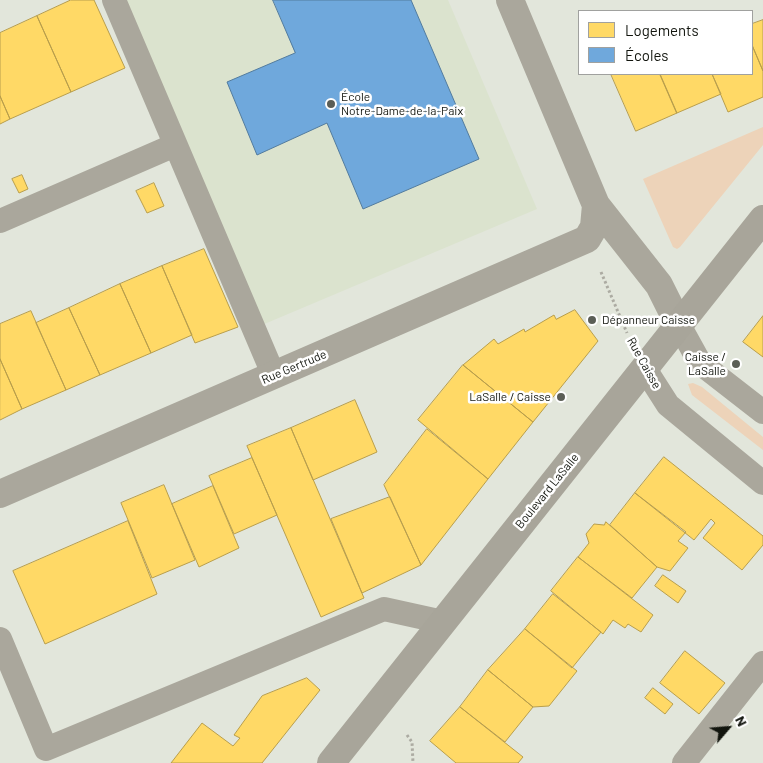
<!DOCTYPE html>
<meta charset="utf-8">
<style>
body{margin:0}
#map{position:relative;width:763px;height:763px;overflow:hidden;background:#e2e6db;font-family:Barlow,sans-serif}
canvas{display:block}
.legend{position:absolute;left:578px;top:10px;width:175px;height:65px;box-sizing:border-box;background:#fff;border:1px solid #a0a19f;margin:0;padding:6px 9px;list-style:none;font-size:15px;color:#12150e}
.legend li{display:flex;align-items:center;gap:10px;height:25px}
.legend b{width:25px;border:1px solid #a0a19f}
.north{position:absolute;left:703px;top:703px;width:50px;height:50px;-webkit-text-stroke:4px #fff;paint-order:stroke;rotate:63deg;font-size:14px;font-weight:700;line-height:20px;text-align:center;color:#12150e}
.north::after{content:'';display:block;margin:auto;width:18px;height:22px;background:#12150e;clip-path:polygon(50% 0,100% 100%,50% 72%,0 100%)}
</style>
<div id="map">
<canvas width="763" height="763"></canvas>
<ul class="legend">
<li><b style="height:14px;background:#ffd966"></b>Logements</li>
<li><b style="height:14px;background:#6fa8dc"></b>Écoles</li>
</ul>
<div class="north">N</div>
</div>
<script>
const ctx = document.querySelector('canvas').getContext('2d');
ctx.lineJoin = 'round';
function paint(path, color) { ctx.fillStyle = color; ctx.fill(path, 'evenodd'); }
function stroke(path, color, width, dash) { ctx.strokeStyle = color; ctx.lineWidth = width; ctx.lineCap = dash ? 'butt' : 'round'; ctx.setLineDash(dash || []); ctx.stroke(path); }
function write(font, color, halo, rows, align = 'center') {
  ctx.font = font + ' Barlow,sans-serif'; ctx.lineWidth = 5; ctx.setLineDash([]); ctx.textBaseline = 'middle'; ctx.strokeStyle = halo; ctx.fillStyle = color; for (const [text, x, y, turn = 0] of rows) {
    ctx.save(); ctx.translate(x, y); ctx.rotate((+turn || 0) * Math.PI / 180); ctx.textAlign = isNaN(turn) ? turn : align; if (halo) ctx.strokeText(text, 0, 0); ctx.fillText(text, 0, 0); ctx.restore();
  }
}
paint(new Path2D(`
 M126 0H448L537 209 262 325Z`), '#dbe3ce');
paint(new Path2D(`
 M763 127V145L680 247 677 249 673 247 643 179Z
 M693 383 702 387 763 437V450L692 395 688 384Z`), '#edd3b9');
const homes = new Path2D(`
 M71 0H94L125 68 71 92 37 16Z
 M37 16 71 92 10 119 0 96V33Z
 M763 20V71L752 45V24Z
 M752 45 763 71V97L728 112 712 74H752Z
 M611 74H660L677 113 636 131Z
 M660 74H712L721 94 677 113Z
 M0 96 10 119 0 124Z
 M22 175 28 189 19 193 12 179Z
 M154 183 164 206 147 213 136 191Z
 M204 249 238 327 195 343 162 266Z
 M162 266 192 335 151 353 120 284Z
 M120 284 151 353 100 375 69 308Z
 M69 308 100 375 66 390 36 323Z
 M575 310 598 341 533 422 463 365 494 339 498 344 524 329 525 332 554 315 556 319Z
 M31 311 66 390 22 409 0 359V324Z
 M763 316V357L743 342Z
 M0 359 22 409 0 420Z
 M463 365 533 422 488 479 418 420Z
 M355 400 377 452 313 480 291 428Z
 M291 428 364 598 321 617 247 446Z
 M427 429 488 479 421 565 384 485Z
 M664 457 763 536V545L742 570 703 538 715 523 711 519 694 540 635 493Z
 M252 458 277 515 234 534 209 476Z
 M164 485 195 560 152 578 121 503Z
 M213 486 239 548 199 567 172 504Z
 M635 493 686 532 678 541 688 548 670 571 657 567 610 525Z
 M390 497 421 565 362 593 331 519Z
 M128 521 157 594 45 644 13 571Z
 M606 522 657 567 632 598 578 557 589 543 586 534 594 524 604 525Z
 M578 557 653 615 641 632 628 624 625 628 613 620 603 634 551 591Z
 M663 575 686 591 678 603 655 586Z
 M553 594 601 632 572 668 525 629Z
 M525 629 577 671 549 706 533 707 488 670Z
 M685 651 725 683 699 714 660 683Z
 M488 670 533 707 505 742 460 707Z
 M307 678 320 690 262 763H171L202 723 233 746 240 738 234 735 262 696Z
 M653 688 673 704 665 714 645 698Z
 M460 707 523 757 518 763H456L430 741Z`);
paint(homes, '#ffd966');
stroke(homes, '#b89e4c', 1);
const schools = new Path2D(`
 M273 0H411L479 159 363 209 327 123 257 155 227 82 295 53Z`);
paint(schools, '#6fa8dc');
stroke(schools, '#537c9e', 1);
stroke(new Path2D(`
 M601 272 627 333
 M407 735 412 742 413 763`), '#acaba2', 3, [2.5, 2.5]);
stroke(new Path2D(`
 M114 0 274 376
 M0 221 175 145
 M679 325 700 363 763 412
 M645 369 668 405 763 483
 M0 639 46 749 384 609 443 622
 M684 763 763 663`), '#aaa79c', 24);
stroke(new Path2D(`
 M510 0 596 205 659 285 679 325
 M0 494 587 239 594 227 596 205`), '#aaa79c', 28);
stroke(new Path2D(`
 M331 763 763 219`), '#a8a59a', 28);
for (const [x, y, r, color] of [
 [331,104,5,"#5b5e56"],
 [592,320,5,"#5b5e56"],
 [736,364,5,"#5b5e56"],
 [561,397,5,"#5b5e56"]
]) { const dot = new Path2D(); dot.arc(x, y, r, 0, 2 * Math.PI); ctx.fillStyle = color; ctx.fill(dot); stroke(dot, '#fff', 2); }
write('12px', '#12150e', '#fff', [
 ["École",341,97],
 ["Notre-Dame-de-la-Paix",341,111],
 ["Dépanneur Caisse",602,320],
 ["Caisse /",726,357,"right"],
 ["LaSalle",726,371,"right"],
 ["LaSalle / Caisse",551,397,"right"]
], 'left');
write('12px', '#12150e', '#fff', [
 ["Rue Caisse",644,363,61],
 ["Rue Gertrude",294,367,-23],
 ["Boulevard LaSalle",547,491,-51]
]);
</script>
